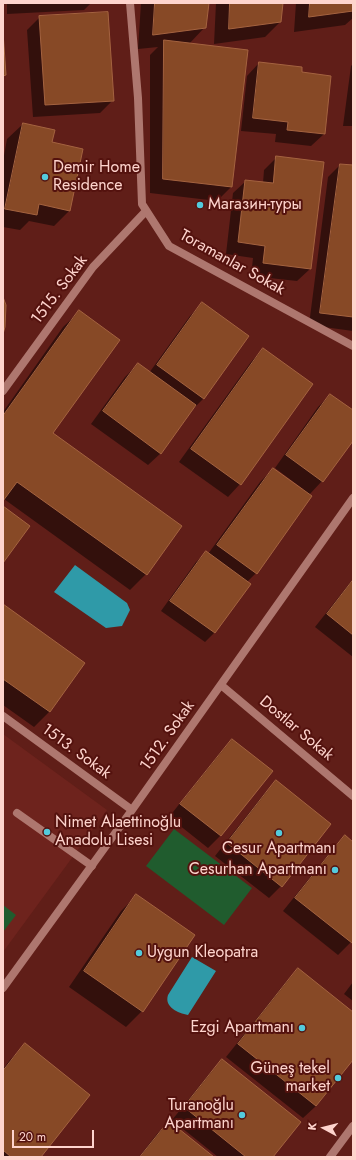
<!DOCTYPE html>
<meta charset="utf-8">
<style>
body{margin:0}
#map{position:relative;width:356px;height:1160px;overflow:hidden;background:#601e18;font-family:Jost,sans-serif}
canvas{display:block}
.frame{position:absolute;inset:0;border:4px solid #fed4cd;pointer-events:none}
.north{position:absolute;left:304px;top:1108px;width:40px;height:40px;-webkit-text-stroke:3px #54120e;paint-order:stroke;rotate:277deg;font-size:11px;font-weight:700;line-height:16px;text-align:center;color:#fed4cd}
.north::after{content:'';display:block;margin:auto;width:14px;height:18px;background:#fed4cd;clip-path:polygon(50% 0,100% 100%,50% 72%,0 100%)}
.scale{position:absolute;left:12px;top:1130px;width:82px;height:18px;box-sizing:border-box;border:2px solid #fed4cd;border-top:0;padding-left:5px;font-size:12px;line-height:14px;white-space:nowrap;color:#fed4cd;-webkit-text-stroke:3px #54120e;paint-order:stroke}
</style>
<div id="map">
<canvas width="356" height="1160"></canvas>
<div class="frame"></div>
<div class="north">K</div>
<div class="scale">20 m</div>
</div>
<script>
const ctx = document.querySelector('canvas').getContext('2d');
ctx.lineJoin = 'round';
function paint(path, color) { ctx.fillStyle = color; ctx.fill(path, 'evenodd'); }
function stroke(path, color, width, dash) { ctx.strokeStyle = color; ctx.lineWidth = width; ctx.lineCap = dash ? 'butt' : 'round'; ctx.setLineDash(dash || []); ctx.stroke(path); }
function write(font, color, halo, rows, align = 'center') {
  ctx.font = font + ' Jost,sans-serif'; ctx.lineWidth = 4; ctx.setLineDash([]); ctx.textBaseline = 'middle'; ctx.strokeStyle = halo; ctx.fillStyle = color; for (const [text, x, y, turn = 0] of rows) {
    ctx.save(); ctx.translate(x, y); ctx.rotate((+turn || 0) * Math.PI / 180); ctx.textAlign = isNaN(turn) ? turn : align; if (halo) ctx.strokeText(text, 0, 0); ctx.fillText(text, 0, 0); ctx.restore();
  }
}
paint(new Path2D(`
 M3 734 107 810 3 952Z`), '#6e231d');
paint(new Path2D(`
 M174 829 252 888 224 925 146 866Z
 M3 905 16 915 3 932Z`), '#205c2e');
paint(new Path2D(`
 M75 565 127 603 130 610 122 626 106 628 54 592Z
 M192 957 216 971 188 1015C178 1013 164 1007 168 995Z`), '#2f9aa8');
paint(new Path2D(`
 M7 3H91L84 10 7 14Z
 M141 3H208L205 27 189 44 231 187 217 201 150 193V55L158 47 138 49Z
 M216 3H282L280 22 265 37 214 44Z
 M296 3H353V18L345 25 294 32Z
 M40 17 113 100 100 113 33 117 27 30Z
 M259 63 301 73 324 134 311 146 275 142 276 134 241 131 247 76Z
 M353 64V126H343L351 66Z
 M23 124 50 143 69 211 54 226 29 221 20 230 3 227V161L7 139Z
 M277 157 310 269 297 281 251 276 253 258 226 254 233 193 246 181 263 183 264 170Z
 M340 165 353 166V331L309 325 328 177Z
 M203 303 248 336 203 399 191 411 161 453 148 465 91 424 125 377 138 364 149 373 190 316Z
 M79 312 51 433 146 574 130 590 4 499 3 500V412L63 327Z
 M263 349 240 484 228 497 179 462 251 362Z
 M330 395 353 411V439L322 481 309 495 256 573 247 582 249 584 214 633 205 642 161 611 196 562 206 553 208 554 260 482 273 469 302 490 303 489 275 468 318 407Z
 M353 579V657L315 627Z
 M3 605 84 663 49 712 34 727 3 705Z
 M232 740 271 771 220 836 208 848 169 817 220 753Z
 M277 782 281 886 269 898 215 856 264 794Z
 M345 837 353 843V940L338 955 283 911 333 849Z
 M136 896 142 1011 126 1027 69 987 121 911Z
 M298 970 353 1014V1058L316 1106 303 1118 226 1057 286 982Z
 M353 982V1001L344 994Z
 M25 1045 40 1157H3V1069L10 1060Z
 M222 1061 272 1157H218L172 1120 210 1073Z
 M169 1122 213 1157H139L157 1134Z`), '#0007');
const building = new Path2D(`
 M155 3H209L206 28 153 35Z
 M230 3H283L281 22 229 29Z
 M310 3H353V11L309 17Z
 M108 12 114 101 45 105 39 16Z
 M3 32 6 75 3 76Z
 M164 40 248 50 232 187 163 179Z
 M259 62 302 67V72L331 76 325 134 287 130 288 122 253 118Z
 M23 123 55 130 52 142 83 149 70 211 39 204 37 215 5 209Z
 M276 156 324 162 311 269 263 263 265 246 238 242 245 180 273 183Z
 M340 164 353 165V317L320 313Z
 M3 297 6 305 5 327 3 334Z
 M202 302 249 336 204 399 157 365Z
 M79 310 120 340 53 433 182 526 147 575 17 482 3 501V416Z
 M263 348 313 384 241 485 191 449Z
 M138 363 196 405 161 454 103 411Z
 M330 394 353 410V441L323 482 286 455Z
 M273 468 312 496 257 574 217 545Z
 M3 506 30 526 3 563Z
 M206 551 251 584 215 633 170 601Z
 M353 580V635L327 614Z
 M3 604 85 663 50 712 3 679Z
 M232 739 273 771 221 836 180 804Z
 M276 780 331 824 282 887 227 843Z
 M345 835 353 842V941L352 943 295 898Z
 M136 894 195 935 143 1012 84 971Z
 M298 968 353 1012V1060L316 1106 238 1044Z
 M25 1043 90 1095 41 1157H11L3 1150V1071Z
 M222 1059 301 1122 273 1157H246L184 1107Z
 M169 1121 214 1157H140Z`);
paint(building, '#874926');
stroke(building, '#a46340', 1);
stroke(new Path2D(`
 M17 813 92 866`), '#ae776f', 8);
stroke(new Path2D(`
 M130 3 138 98 142 204 169 246 353 346
 M3 391 93 267 146 211
 M221 685 353 796
 M3 716 132 810
 M3 988 132 810 353 498
 M330 1157 353 1126`), '#ae776f', 8);
for (const [x, y, r, color] of [
 [45,177,4,"#53cbdc"],
 [200,205,4,"#53cbdc"],
 [47,832,4,"#53cbdc"],
 [279,833,4,"#53cbdc"],
 [335,870,4,"#53cbdc"],
 [139,953,4,"#53cbdc"],
 [302,1028,4,"#53cbdc"],
 [338,1078,4,"#53cbdc"],
 [242,1115,4,"#53cbdc"]
]) { const dot = new Path2D(); dot.arc(x, y, r, 0, 2 * Math.PI); ctx.fillStyle = color; ctx.fill(dot); stroke(dot, '#54120e', 1.5); }
write('16px', '#fed4cd', '#54120e', [
 ["Demir Home",53,168],
 ["Residence",53,186],
 ["Магазин-туры",208,205],
 ["Nimet Alaettinoğlu",55,823],
 ["Anadolu Lisesi",55,841],
 ["Cesur Apartmanı",279,849,"center"],
 ["Cesurhan Apartmanı",327,870,"right"],
 ["Uygun Kleopatra",147,953],
 ["Ezgi Apartmanı",294,1028,"right"],
 ["Güneş tekel",330,1069,"right"],
 ["market",330,1087,"right"],
 ["Turanoğlu",234,1106,"right"],
 ["Apartmanı",234,1124,"right"]
], 'left');
write('16px', '#fed4cd', '#54120e', [
 ["Toramanlar Sokak",232,263,29],
 ["1515. Sokak",60,290,-53],
 ["Dostlar Sokak",296,729,40],
 ["1512. Sokak",168,736,-55],
 ["1513. Sokak",76,752,36]
]);
</script>
